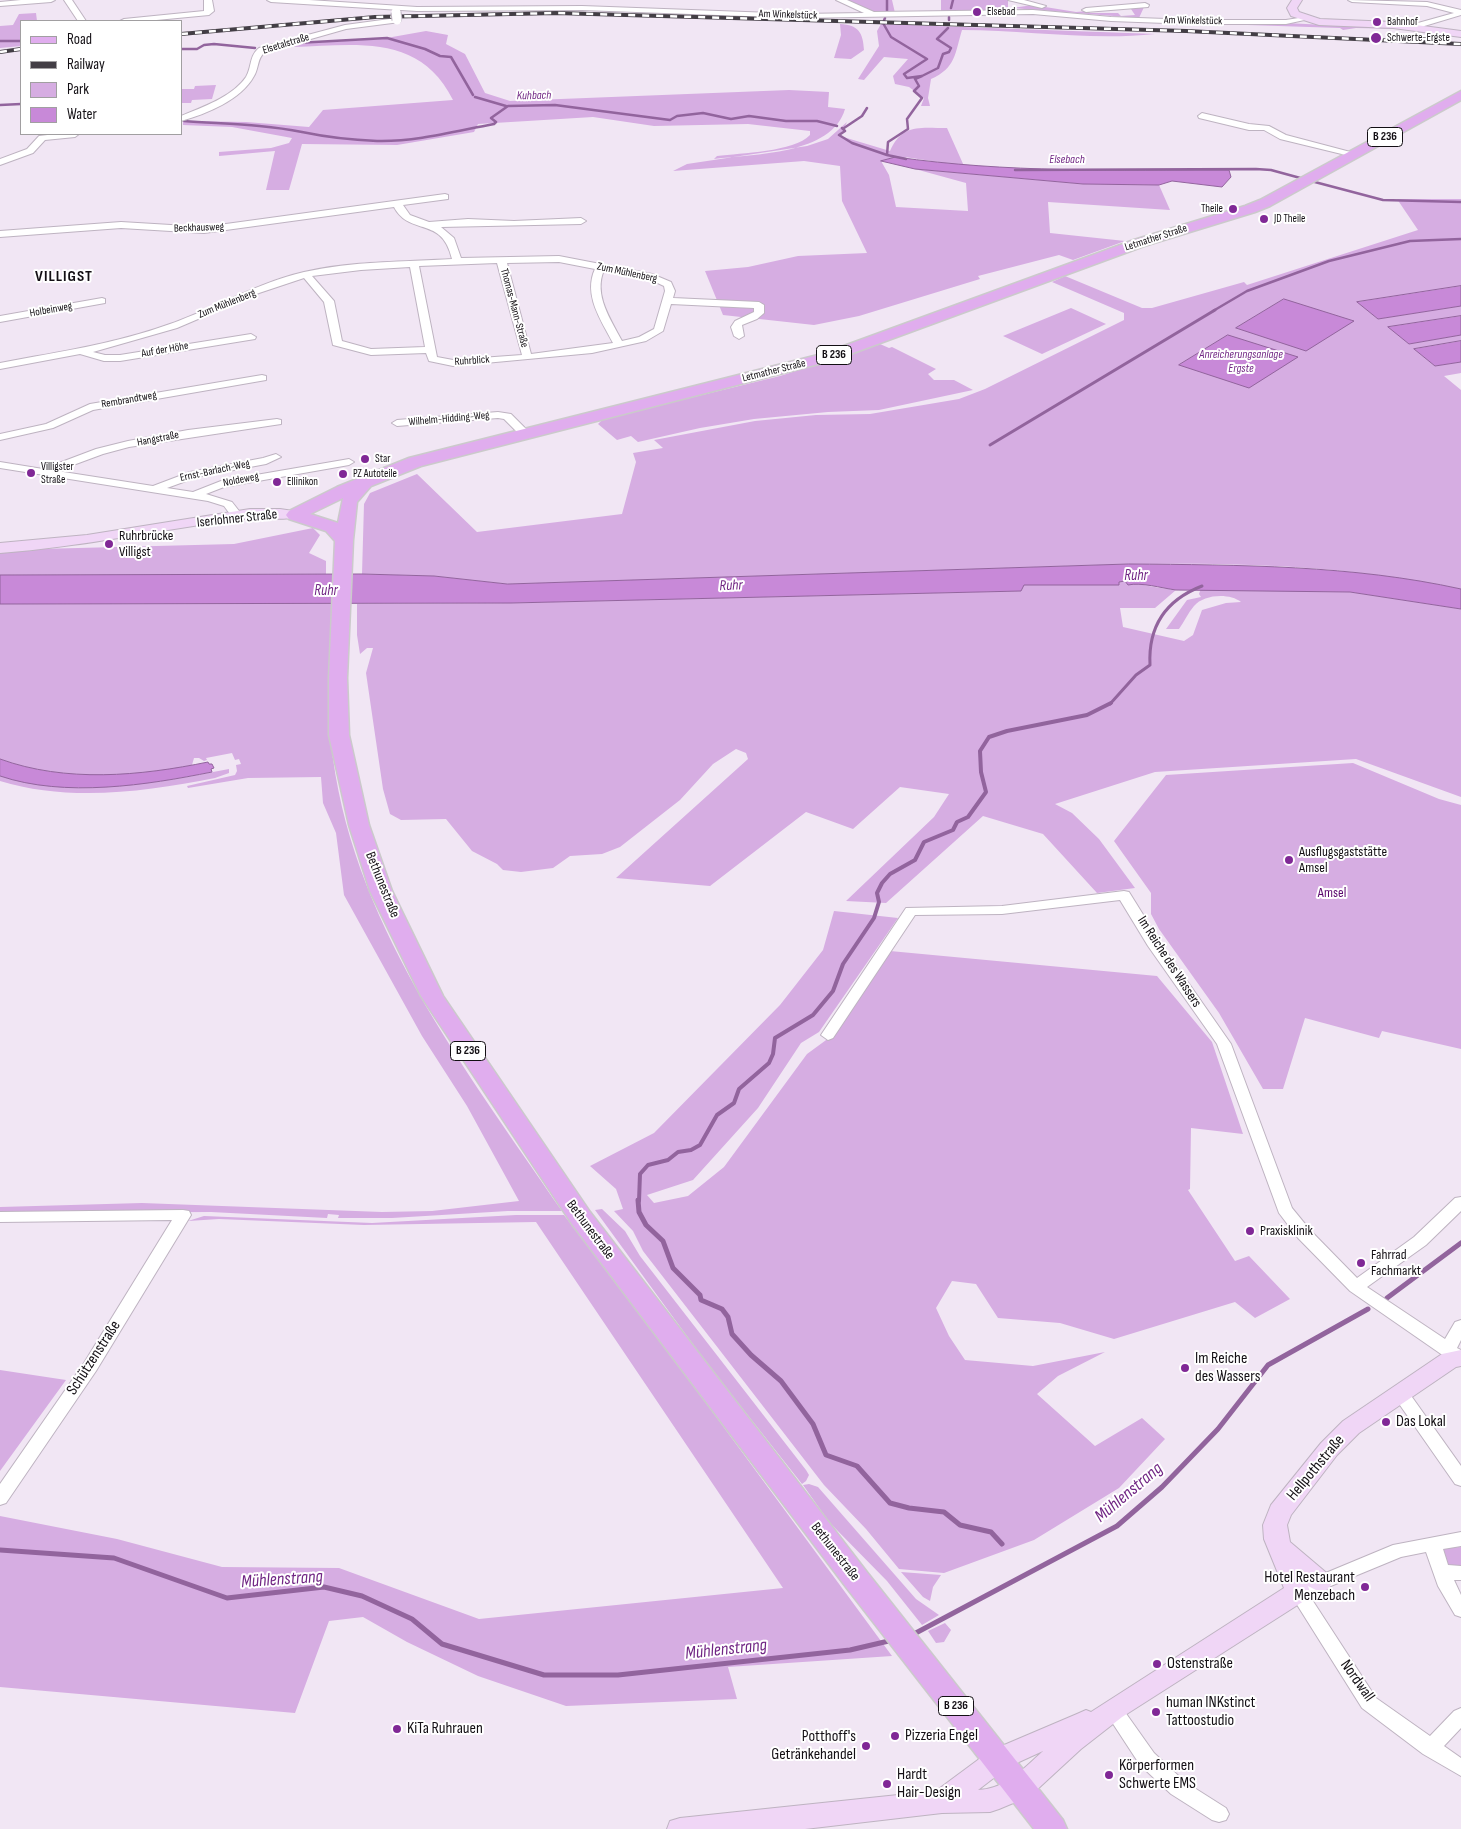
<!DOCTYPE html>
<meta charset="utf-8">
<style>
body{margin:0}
#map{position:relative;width:1461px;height:1829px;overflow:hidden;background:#f1e6f4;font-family:"Sofia Sans Condensed",sans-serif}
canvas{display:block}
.legend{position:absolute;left:20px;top:20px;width:162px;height:115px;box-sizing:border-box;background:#fff;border:1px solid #a19fa1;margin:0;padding:6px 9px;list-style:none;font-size:15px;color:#130f14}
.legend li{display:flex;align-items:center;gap:10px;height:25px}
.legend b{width:25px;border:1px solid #a19fa1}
</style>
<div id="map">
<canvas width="1461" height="1829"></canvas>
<ul class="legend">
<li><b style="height:6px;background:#e0adee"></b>Road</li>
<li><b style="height:6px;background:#433e45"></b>Railway</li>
<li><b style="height:14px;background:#d6ade2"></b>Park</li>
<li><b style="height:14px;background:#c889d8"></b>Water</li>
</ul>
</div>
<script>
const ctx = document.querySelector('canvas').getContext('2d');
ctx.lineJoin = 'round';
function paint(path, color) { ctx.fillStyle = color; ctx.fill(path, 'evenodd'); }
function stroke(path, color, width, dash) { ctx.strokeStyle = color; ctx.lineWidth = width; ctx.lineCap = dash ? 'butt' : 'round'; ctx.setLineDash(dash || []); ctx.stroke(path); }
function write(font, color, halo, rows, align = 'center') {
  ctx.font = font + ' "Sofia Sans Condensed",sans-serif'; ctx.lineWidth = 4; ctx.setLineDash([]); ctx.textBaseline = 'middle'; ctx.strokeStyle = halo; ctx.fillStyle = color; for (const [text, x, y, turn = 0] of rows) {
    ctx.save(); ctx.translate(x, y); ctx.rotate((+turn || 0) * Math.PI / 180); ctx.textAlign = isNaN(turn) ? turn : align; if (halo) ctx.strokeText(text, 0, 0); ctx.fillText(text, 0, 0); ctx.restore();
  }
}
paint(new Path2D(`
 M843 0H892L895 13 875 14Z
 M941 0H1008V10L941 12Z
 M1033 5 1076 12 1088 11 1090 13H1118L1121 16 1135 15 1131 9 1144 7 1139 18 1012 8Z
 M36 13 37 21H21V46L0 48V26L13 25 19 14Z
 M1186 23H1286L1404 29 1356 28 1343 30 1340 28Z
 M840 24C859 25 863 33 864 50L851 59 834 58 841 35Z
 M881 24 1155 34C1091 41 1026 30 962 30 955 53 956 68 931 79L928 98 930 106H921L924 98 909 87 895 84 893 76 908 59 884 57 864 80 858 79 879 46 877 31Z
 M426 31 448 35 446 44 465 54 485 93 510 101 789 90 829 92 828 107 845 109C832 155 753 154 714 159L717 156C741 153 794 152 810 135V131L748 124 654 126 593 117 478 124 474 132 397 145 302 144 289 190H266L275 151 219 156V152L271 148 289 143 292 138 232 127 183 125V121L246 122 309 127 323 110 453 100C420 33 356 45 293 47L306 43 381 39Z
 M216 85 212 99 192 100 191 103H181V89H194L195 86Z
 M847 122 840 136 890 151C902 123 921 128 947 128L964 166 905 157 881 161 889 175 896 207 968 211 966 183 915 169 1083 184 1159 185 1170 210 1048 202 1050 233 1125 241 1073 260 1059 255 978 276 980 279 859 316 814 325 723 315 705 271 748 267 798 256 867 253 842 201 840 166 804 161 673 171 687 164 807 146 828 139Z
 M1397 199H1461V286L1358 302 1378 319 1461 306V316L1389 327 1409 344 1461 335V341L1414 349 1435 366 1461 362V373L1444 376 1461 390V589C1303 555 1138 563 977 569 821 574 664 579 507 584L434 576 362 574 364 504 370 493 417 474 477 532 622 514 636 462 633 453 663 448 654 440 755 421 816 415 870 414 959 399 985 389 1124 320V313L1052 282 1065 276 1142 308H1152L1244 282 1247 285 1418 230ZM1284 300 1353 321 1237 329Z
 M1071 308 1106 324 1042 354 1003 336Z
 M880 344 889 348 892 347 936 369 928 374 934 380H954L973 390 879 410 828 412 754 419 700 428 638 442 631 436 617 440 598 424 603 419 780 376Z
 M313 528 320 535 309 553 326 561V574L0 575V550L234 544Z
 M1125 581C1131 585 1134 582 1140 584 1152 587 1163 588 1176 590L1155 608H1120L1123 627 1184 641 1193 635 1202 610 1226 603 1241 602C1230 593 1204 594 1194 606 1188 613 1184 622 1179 629H1166L1187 600 1201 597 1199 594 1201 588 1350 592 1461 609V797L1356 759 1155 772 1055 804 1072 813 1099 839 1135 888 1097 893 1043 834 983 816 886 903 846 901 934 817 949 794 900 787 853 829 806 812 710 886 616 878 748 759 746 753 736 749 713 764 680 800 620 847 602 854 570 856 553 868 521 872 503 870 497 864 472 851 446 819 401 820 390 814 383 789 366 673 373 648H367L360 654 357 635V604L511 603 1021 591 1023 585H1119V582Z
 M0 604H333C332 635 332 665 331 695 331 710 329 726 331 741 348 918 465 1069 562 1211H508L392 1218H338L339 1215 328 1214 327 1218 211 1212 0 1213V1207L142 1203 382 1212 432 1211 519 1201 467 1106 422 1036 344 895 336 833 323 803 321 777 248 778 188 788 187 786 235 775 237 771 236 765 241 764 239 759 235 760 232 753 206 758 207 760 204 761 199 758H194L192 765C130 778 60 781 0 759Z
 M1353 763 1439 799 1461 805V1049L1382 1031 1379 1038 1305 1018 1283 1089H1263L1219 1013 1159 929 1151 914V893L1114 841 1166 775Z
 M229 769V773L215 778C145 792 69 802 0 781V776C71 799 158 783 229 769Z
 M834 911 898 918 819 1032 801 1043 758 1108 693 1180 647 1195 654 1203 688 1196 724 1167 807 1054 833 1035 890 951 1157 976 1212 1042 1243 1134 1191 1128 1190 1189 1188 1190 1235 1261 1249 1256 1290 1299 1255 1318 1235 1302 1114 1339 1060 1323 998 1318 976 1284 952 1281 936 1308 949 1336 965 1360 1033 1366 1105 1352 1058 1376 1037 1394 1095 1446 1142 1418 1165 1439 1119 1488 1034 1540 944 1573 899 1569 866 1529 824 1485 643 1251 633 1231 614 1211 623 1209 616 1189 590 1166 654 1133 780 1005 823 950Z
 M602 1209 625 1231 640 1256 806 1470 809 1475 806 1481 802 1484 705 1361 595 1210Z
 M516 1215H564L642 1316 892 1656 728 1667 737 1699 566 1706 478 1676 407 1642 363 1617 329 1621 295 1713 0 1687V1516L117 1539 222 1567 339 1568 479 1619 783 1588 536 1222 364 1225 219 1219 188 1221 204 1216 372 1223Z
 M0 1370 66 1380 0 1471Z
 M809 1484 818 1487 916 1599 939 1615 922 1625 887 1581 829 1522 803 1485Z
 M1461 1547V1570L1444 1568 1434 1548Z
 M901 1572 941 1575 933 1587 930 1601 923 1597Z
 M945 1623 951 1630 944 1642 936 1643 928 1631Z`), '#d6ade2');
const water = new Path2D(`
 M896 157C1007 173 1117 170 1229 170L1231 177 1222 187 1172 181 1159 185 1083 184 915 169 881 161Z
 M1461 286V306L1378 319 1357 302Z
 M1284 299 1354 321 1306 351 1236 328Z
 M1461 316V335L1409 344 1388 327Z
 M1228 335 1298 357 1249 388 1179 365Z
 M1461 341V362L1435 366 1414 349Z
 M1129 564C1240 565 1352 565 1461 589V609L1350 592 1176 590C1161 588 1141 582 1128 585L1125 581 1119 582V585H1024L1021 591 511 603 0 604V575L362 574 434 576 507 584Z
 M0 759C66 783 140 776 208 762L209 764H212L214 768 211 769 212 772C147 785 65 798 0 776Z`);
paint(water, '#c889d8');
stroke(water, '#92649d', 1);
stroke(new Path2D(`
 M887 0V12
 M951 8 953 0
 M949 17V20
 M885 18 883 23 891 37 927 59 904 74 907 78 922 76 915 79 919 86 914 91 922 98 907 119 908 129 888 142 887 155 906 159
 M0 41H21
 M296 43 387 38 425 49 440 56 451 57 473 95
 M181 49H197L204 45 214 44 255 48
 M922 76 938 68 943 54 949 52 951 48 937 39 948 28
 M475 97 506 106
 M0 105 21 104
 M184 121C223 124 263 124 302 132 326 137 352 140 377 141 416 142 456 131 494 124L496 122 491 118 508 106 555 105 670 120 677 116 703 113 731 119 749 116 786 121H817L837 126
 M842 128 845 131 839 135 852 143 887 155
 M844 128 862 116 867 108
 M1015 170 1256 169 1271 170 1304 179
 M1311 181 1383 200 1461 202
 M1213 311 1247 291 1329 261 1410 241 1461 239`), '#92649d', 2.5);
stroke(new Path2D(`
 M990 445 1215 310
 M1110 704 1136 675 1150 665C1148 626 1166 600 1202 586`), '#92649d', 3);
stroke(new Path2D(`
 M639 1201 640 1174 648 1165 668 1160 678 1152 691 1150 700 1145 717 1115 734 1103 739 1089 769 1063 773 1054 775 1038 813 1015 833 991 843 964 874 918 879 902 877 893 882 883 890 874 915 860 924 842 953 830 957 822 968 817 986 792 981 772 980 751 989 737 1007 731 1087 715 1111 703`), '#92649d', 4);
stroke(new Path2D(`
 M638 1200 639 1212 646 1225 663 1241 673 1268 700 1295 701 1300 722 1309 728 1317 732 1334 751 1355 781 1381 813 1424 826 1455 857 1466 890 1503 909 1508 944 1512 960 1525 991 1532 1002 1544
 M1387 1298 1461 1243
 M0 1550 114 1558 227 1598 324 1587 362 1596 412 1619 442 1644 544 1675H618L850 1650 893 1640
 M912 1635 1117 1526 1162 1487 1218 1429 1268 1365 1368 1309`), '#92649d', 5);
const street = new Path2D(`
 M21 0H55L51 2 0 6V2Z
 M64 0H72L86 21H78Z
 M204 0H212L214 11 209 15 146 21H120L124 19 204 11Z
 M267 0H309L417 7 582 6 800 14 864 13 836 0H847L874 12 1033 10 1111 17 1193 20H1286L1305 17 1309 19 1286 24H1193L1111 21 1033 14 800 18 582 10 417 11 271 2Z
 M1008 0H1024L1046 6 1042 8Z
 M1348 0 1427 2 1461 10V15L1421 27 1417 25 1418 23 1454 13 1427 6 1352 2Z
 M1145 3 1149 5 1148 7 1086 12 1082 10 1086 8Z
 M397 18 401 20 400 22 346 29 265 52C257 58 259 68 254 76 241 100 206 114 181 121V116C203 107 232 97 246 77 252 67 249 56 259 48L345 25Z
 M1202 113 1249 124 1269 126 1286 135 1358 154 1354 157 1280 139 1264 130H1249L1199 118 1198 116Z
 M56 134H79L75 137 45 140 33 153 0 165V159L27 149 39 136Z
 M445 194 448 195V199L403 205 410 215 429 222 468 219 514 221 581 218 586 221 581 224 441 227 454 238 461 258 559 256 652 274 671 282 675 291 673 298 759 302 764 305V313L757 319 742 325 744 336 739 339 734 336 731 327 735 321 754 312V308L671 304 663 331 646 341 592 353 453 366 429 361 426 353 371 355 333 345 324 302 304 278 259 293 177 328 93 352 105 355H120L251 334 256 337 255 339 120 361H104L80 354 0 369V363C57 352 115 344 170 324 215 308 257 283 304 272 353 261 403 262 452 259 442 215 410 237 394 207L204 233 121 228 0 237V231L121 222 204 227ZM559 262 595 269C583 295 601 320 613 343L531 354 507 263ZM497 263 522 355 453 360 437 357 419 266ZM410 267 425 347 371 349 342 341 334 301 312 276 361 270ZM604 270 649 279 664 286 665 291 654 329 639 337 622 341C611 320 593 295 604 270Z
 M102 298 105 299V303L0 322V316Z
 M262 375 266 376V380L93 410 53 428 0 440V434L46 424 90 404Z
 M498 412 511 414 528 431V435H520L504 419 498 418 397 426 392 423 397 420Z
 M277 419 281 420V424L129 447 103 454 57 471 153 486 190 472 263 458 276 454 281 457 266 464 197 477 167 488 193 492 221 481 349 459 354 462 349 465 224 487 206 494 232 502 243 516 237 519 233 518 224 506 208 501 0 468V462L43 469 96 449 128 441 188 430Z
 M1124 891 1129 892 1162 945 1231 1044 1292 1208 1310 1230 1357 1278 1414 1237 1455 1198 1461 1197V1211L1426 1245 1367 1287 1445 1339 1455 1322 1461 1320V1340L1457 1348 1461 1350V1364L1441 1354 1350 1291 1298 1238 1279 1213 1217 1044 1148 946 1120 900 1002 914 915 915 833 1038 828 1040 821 1035 906 908 1002 906Z
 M183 1210 189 1211 191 1215 96 1371 6 1503 0 1505V1484L84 1363 172 1220 0 1222V1212Z
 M1401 1388 1407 1390 1461 1466V1486L1455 1484 1395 1398 1393 1394 1395 1390Z
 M1461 1532V1546L1443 1549 1448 1565 1461 1566V1580H1454L1461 1595V1617L1455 1615 1438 1586 1426 1552 1401 1557 1309 1595 1376 1698 1430 1736 1454 1711 1461 1708V1728L1444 1746 1461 1758V1776L1423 1754 1362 1708 1289 1592 1292 1587 1393 1545Z
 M1113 1702 1120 1705 1154 1753 1185 1782 1226 1808 1229 1814 1226 1820 1219 1822 1212 1820 1171 1794 1140 1765 1104 1710 1106 1705Z`);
const secondary = new Path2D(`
 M1292 0H1302L1297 8 1299 12 1320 19 1393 22 1461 31V37L1393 28 1319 25 1291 16 1287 8Z
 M250 509H280L300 512 303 515C298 521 254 518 243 519 162 529 82 547 0 553V543L87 535Z
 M1461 1350V1366L1456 1367 1359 1433 1337 1455 1291 1515 1287 1525 1290 1542 1329 1575 1332 1582 1329 1589 1320 1592 1308 1586 1310 1592 1307 1599 1122 1717 1081 1749 1030 1796 999 1809 990 1812 942 1813 805 1829H667L670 1821 680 1818 936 1791 990 1751 1077 1714 1086 1710 1091 1712 1284 1588 1264 1539 1263 1525 1271 1505 1321 1443 1343 1421 1442 1354ZM1043 1751C1023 1769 1006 1789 978 1790L1008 1767Z`);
const primary = new Path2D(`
 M1461 91V100L1270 206 1255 212 1144 246 834 360 421 466 371 486 357 502 353 540 347 678 349 735 369 825 392 891 443 996 590 1212 866 1571 1063 1820 1067 1829H1034L846 1587 572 1224 421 996 370 891 349 825 329 735V678L335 541 326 531 289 519 286 515 289 511 337 487 409 458 822 354 1134 240 1245 206 1260 200ZM343 498 338 523 310 514Z`);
stroke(street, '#beb3c1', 2);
stroke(secondary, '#beb3c1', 2);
stroke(primary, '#cbcacb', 3);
paint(street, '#fff');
paint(secondary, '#f0d6f6');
paint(primary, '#e0adee');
const rail = new Path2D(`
 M181 34 375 17 556 13 1186 31 1461 44
 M0 52 21 49`);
stroke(rail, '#433e45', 4);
stroke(rail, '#fff', 2.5, [7]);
const streetBridge = new Path2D(`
 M396 12 397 20`);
stroke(streetBridge, '#beb3c1', 11, []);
stroke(streetBridge, '#fff', 9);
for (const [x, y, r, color] of [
 [977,12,5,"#802896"],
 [1377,22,5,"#802896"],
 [1376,38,6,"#802896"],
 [1233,209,5,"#802896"],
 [1264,219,5,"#802896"],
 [365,459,5,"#802896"],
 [31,473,5,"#802896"],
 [343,474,5,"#802896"],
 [277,482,5,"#802896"],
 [109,544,5,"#802896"],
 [1289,860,5,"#802896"],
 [1250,1231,5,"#802896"],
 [1361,1263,5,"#802896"],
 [1185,1368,5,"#802896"],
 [1386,1422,5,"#802896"],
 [1365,1587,5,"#802896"],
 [1157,1664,5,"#802896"],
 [1156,1712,5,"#802896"],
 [397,1729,5,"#802896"],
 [895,1736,5,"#802896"],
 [866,1746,5,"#802896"],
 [1109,1775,5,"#802896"],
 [887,1784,5,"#802896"]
]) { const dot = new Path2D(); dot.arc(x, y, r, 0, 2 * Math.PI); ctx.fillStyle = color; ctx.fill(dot); stroke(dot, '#fff', 2); }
write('11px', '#130f14', '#fff', [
 ["Elsebad",987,12],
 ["Bahnhof",1387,22],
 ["Schwerte-Ergste",1387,38],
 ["Theile",1223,209,"right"],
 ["JD Theile",1274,219],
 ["Star",375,459],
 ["Villigster",41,467],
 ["Straße",41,480],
 ["PZ Autoteile",353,474],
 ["Ellinikon",287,482]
], 'left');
write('11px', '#130f14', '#fff', [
 ["Am Winkelstück",788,15,2],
 ["Am Winkelstück",1193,21,1],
 ["Elsetalstraße",286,44,-17],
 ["Beckhausweg",199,228,-2],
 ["Letmather Straße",1156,238,-18],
 ["Zum Mühlenberg",627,273,12],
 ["Zum Mühlenberg",227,304,-22],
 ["Thomas-Mann-Straße",514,308,75],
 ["Holbeinweg",51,310,-10],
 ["Auf der Höhe",165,350,-10],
 ["Ruhrblick",472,361,-4],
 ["Letmather Straße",774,371,-14],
 ["Rembrandtweg",129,400,-10],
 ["Wilhelm-Hidding-Weg",449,419,-5],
 ["Hangstraße",158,439,-11],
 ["Ernst-Barlach-Weg",215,471,-12],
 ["Noldeweg",241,480,-11]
]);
write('italic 12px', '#712684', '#fff', [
 ["Kuhbach",534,96,-1],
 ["Elsebach",1067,160],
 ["Anreicherungsanlage",1241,355],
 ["Ergste",1241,369]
]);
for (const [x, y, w] of [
 [1385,137,35],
 [834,355,35],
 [468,1051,35],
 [956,1706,35]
]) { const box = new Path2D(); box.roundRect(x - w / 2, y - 9.5, w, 19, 4); ctx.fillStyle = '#fff'; ctx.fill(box); stroke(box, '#130f14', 1); }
write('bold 12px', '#130f14', null, [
 ["B 236",1385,137],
 ["B 236",834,355],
 ["B 236",468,1051],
 ["B 236",956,1706]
]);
write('14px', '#130f14', '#fff', [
 ["Iserlohner Straße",237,519,-6],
 ["Bethunestraße",382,885,68],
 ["Im Reiche des Wassers",1169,962,57],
 ["Bethunestraße",590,1230,53],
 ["Bethunestraße",835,1552,52]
]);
write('14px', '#130f14', '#fff', [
 ["Ruhrbrücke",119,536],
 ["Villigst",119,552],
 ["Ausflugsgaststätte",1299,852],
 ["Amsel",1299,868],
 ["Praxisklinik",1260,1231],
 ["Fahrrad",1371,1255],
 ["Fachmarkt",1371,1271]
], 'left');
write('14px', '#5b086d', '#fff', [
 ["Amsel",1332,893]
]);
write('italic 15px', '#712684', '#fff', [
 ["Ruhr",1136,576],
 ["Ruhr",731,586,-2],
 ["Ruhr",326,591]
]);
ctx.letterSpacing = '1px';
write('bold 16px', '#130f14', '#fff', [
 ["VILLIGST",64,277]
]);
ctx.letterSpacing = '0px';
write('16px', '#130f14', '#fff', [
 ["Schützenstraße",94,1358,-57],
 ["Hellpothstraße",1316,1468,-50],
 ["Nordwall",1357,1681,55]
]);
write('16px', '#130f14', '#fff', [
 ["Im Reiche",1195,1359],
 ["des Wassers",1195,1377],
 ["Das Lokal",1396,1422],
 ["Hotel Restaurant",1355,1578,"right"],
 ["Menzebach",1355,1596,"right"],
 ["Ostenstraße",1167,1664],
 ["human INKstinct",1166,1703],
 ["Tattoostudio",1166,1721],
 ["KiTa Ruhrauen",407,1729],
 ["Pizzeria Engel",905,1736],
 ["Potthoff's",856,1737,"right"],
 ["Getränkehandel",856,1755,"right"],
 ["Körperformen",1119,1766],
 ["Schwerte EMS",1119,1784],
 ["Hardt",897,1775],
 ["Hair-Design",897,1793]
], 'left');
write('italic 18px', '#712684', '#fff', [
 ["Mühlenstrang",1129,1493,-40],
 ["Mühlenstrang",282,1580,-4],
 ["Mühlenstrang",726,1650,-6]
]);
</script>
